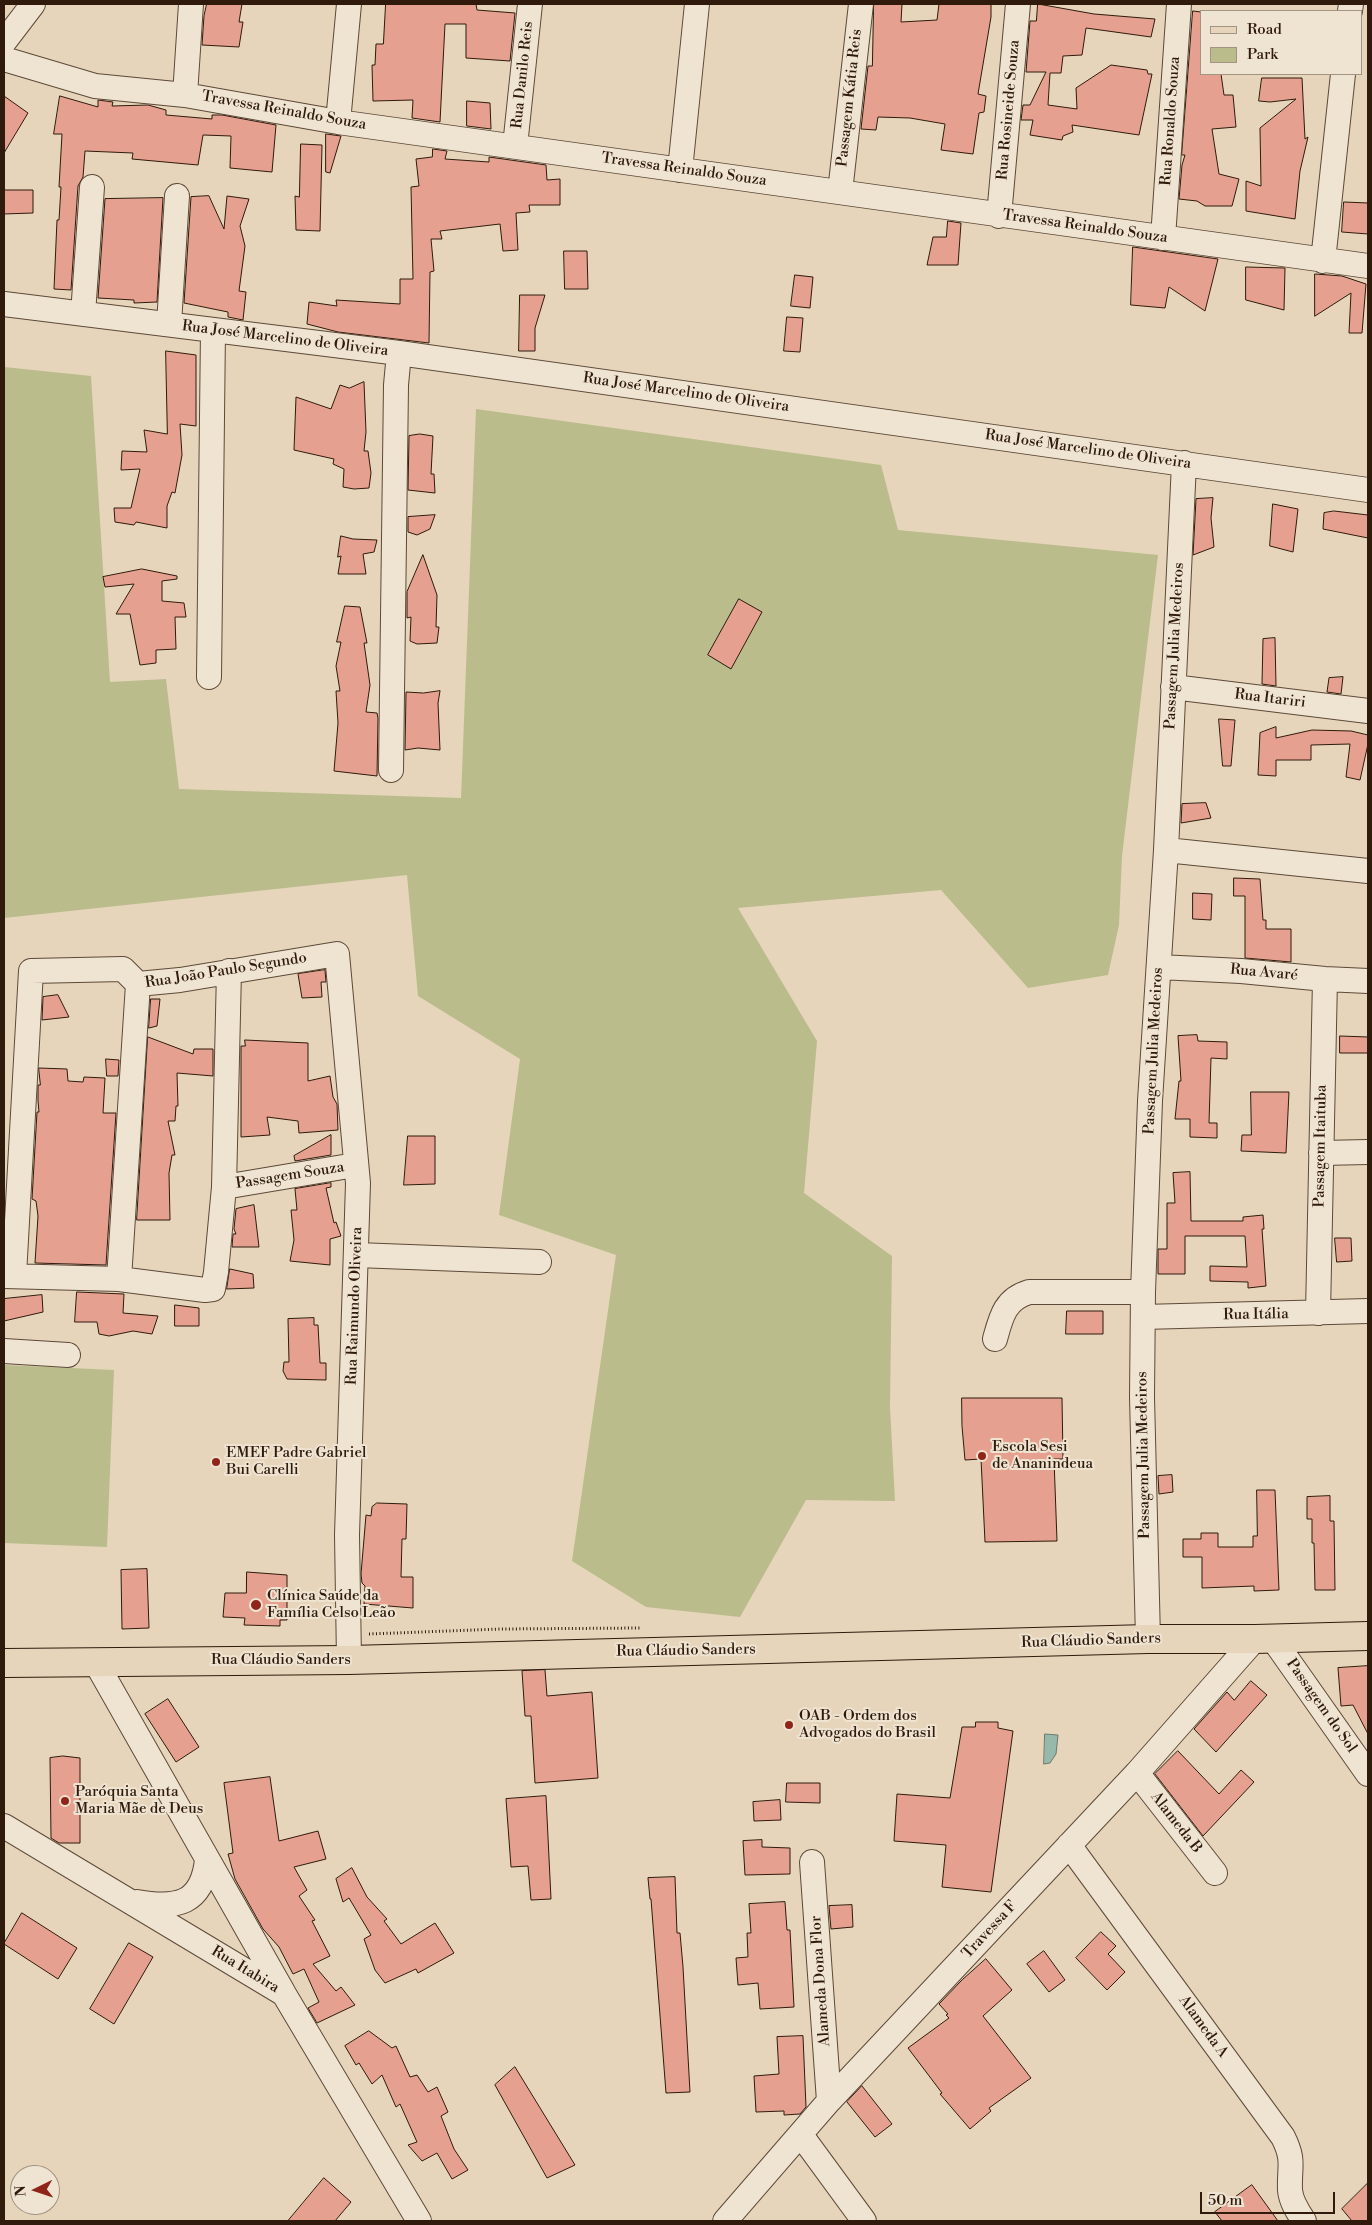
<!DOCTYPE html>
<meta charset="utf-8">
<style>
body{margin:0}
#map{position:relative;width:1372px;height:2225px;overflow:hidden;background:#e6d5ba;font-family:"Libre Bodoni",serif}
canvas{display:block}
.frame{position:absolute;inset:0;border:5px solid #2f1a0c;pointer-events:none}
.legend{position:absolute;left:1200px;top:10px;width:162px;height:65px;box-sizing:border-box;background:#efe4d2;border:1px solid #a29383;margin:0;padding:6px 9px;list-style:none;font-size:15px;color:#2f1a0c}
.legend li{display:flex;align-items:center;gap:10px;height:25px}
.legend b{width:25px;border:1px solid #a29383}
.north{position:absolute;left:10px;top:2165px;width:50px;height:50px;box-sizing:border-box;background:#efe4d2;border:1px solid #a29383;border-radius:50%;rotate:266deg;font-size:14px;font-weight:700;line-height:20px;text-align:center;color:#2f1a0c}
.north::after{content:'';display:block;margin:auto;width:18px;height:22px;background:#8f2418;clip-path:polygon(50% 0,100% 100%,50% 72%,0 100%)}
.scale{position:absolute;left:1200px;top:2192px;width:135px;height:22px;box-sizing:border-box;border:2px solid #2f1a0c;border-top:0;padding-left:6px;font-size:15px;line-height:18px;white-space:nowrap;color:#2f1a0c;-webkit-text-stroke:4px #efe4d2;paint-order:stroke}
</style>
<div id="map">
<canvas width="1372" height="2225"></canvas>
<div class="frame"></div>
<ul class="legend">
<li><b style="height:6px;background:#e6d5ba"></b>Road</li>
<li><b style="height:14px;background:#babc8c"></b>Park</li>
</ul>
<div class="north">N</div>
<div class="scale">50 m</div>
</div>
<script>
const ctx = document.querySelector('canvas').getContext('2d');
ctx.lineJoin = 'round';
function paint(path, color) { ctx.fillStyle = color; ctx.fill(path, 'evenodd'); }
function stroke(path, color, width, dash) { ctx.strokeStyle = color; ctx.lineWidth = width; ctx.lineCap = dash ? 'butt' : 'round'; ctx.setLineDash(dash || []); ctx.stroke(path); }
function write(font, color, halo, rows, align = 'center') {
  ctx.font = font + ' "Libre Bodoni",serif'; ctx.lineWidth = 4; ctx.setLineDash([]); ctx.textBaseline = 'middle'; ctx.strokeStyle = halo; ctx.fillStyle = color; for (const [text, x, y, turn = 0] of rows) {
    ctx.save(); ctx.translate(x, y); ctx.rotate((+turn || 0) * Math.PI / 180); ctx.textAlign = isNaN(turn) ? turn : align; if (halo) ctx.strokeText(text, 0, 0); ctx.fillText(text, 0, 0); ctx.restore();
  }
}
paint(new Path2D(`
 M4 367 91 376 110 682 166 679 179 789 461 798 476 409 881 465 898 530 1158 555 1122 856 1119 925 1108 975 1028 988 941 890 738 908 817 1041 804 1193 892 1256 890 1407 895 1501 806 1500 740 1617 646 1607 572 1561 616 1255 499 1215 520 1059 418 996 407 875 4 918Z
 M4 1365 114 1370 107 1547 4 1543Z`), '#babc8c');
const water = new Path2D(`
 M1045 1734 1058 1735 1056 1754 1050 1763 1044 1764Z`);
paint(water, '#97b9ac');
stroke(water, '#6d796c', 1);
const building = new Path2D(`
 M207 4H242L239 22H243L239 47 202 45 204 16Z
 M386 4H476L477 10 515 13 510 61 466 58V24H445L440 122 412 118 413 100 373 101 372 65H375L376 44H383Z
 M874 4H902L901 22 937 20 939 4H991V17L978 94 986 96 984 112 979 113 973 154 941 150 945 124 910 118 878 117 876 130 861 129 868 66H872Z
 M1038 4 1094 14 1155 19 1151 37 1086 28 1082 55 1063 56 1061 73H1050L1048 105 1077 109 1076 88 1111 65 1147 70 1148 74H1152L1139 135 1072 125 1073 132 1063 136 1062 140 1030 135 1033 120H1021L1023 105H1030L1046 72H1026L1030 21H1036Z
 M1193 11 1201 12V74H1221L1224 95H1233L1236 127 1212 129 1219 174 1239 179 1232 206H1205L1197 201 1179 199 1182 165 1185 155H1182Z
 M1262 78H1302L1305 139 1308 137 1300 171 1295 219 1246 211V181L1261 186 1260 128 1296 99 1270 102 1259 101Z
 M4 96 28 113 4 153Z
 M60 96 98 107V100L113 102 112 106 148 105 166 110V115L212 119V115H222L276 125 272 172 230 168 231 136 203 135 198 165 132 159 133 153 85 151 83 177 78 186 71 290 54 289 57 220H59L61 187H59L62 134H54Z
 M467 101 490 103 491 129 467 126Z
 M326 134 341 136 330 173 326 172Z
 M301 144 322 145 320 231 296 230 295 196 299 197Z
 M433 149 447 151 445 159 489 162V157L546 165 547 180 560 179V205H529L530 212 516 213 518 250 503 251 500 224 440 231 442 239H431L434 271 430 272 429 343 338 332 307 324 309 302 337 306 336 300 400 304V279H413L411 187 419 186 416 159 432 157Z
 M4 190H33V213L4 214Z
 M209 196 224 229 227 196 249 199 240 226 245 246 239 291 246 292 243 320 228 317V312L184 303 191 197Z
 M163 198 157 302 134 303V300L98 298 105 199Z
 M1344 202 1368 203V234L1342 232Z
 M948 221 961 223 958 265H927L933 237H946Z
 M1133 247 1218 259 1205 311 1169 287 1165 308 1131 305Z
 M564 251H587L588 289H565Z
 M1246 267 1285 268 1284 310 1246 300Z
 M1315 274 1342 276 1366 284 1362 333H1349L1351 293 1315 316Z
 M795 275 813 277 810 308 791 306Z
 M520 295H545L535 328V351H519Z
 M787 317 803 318 800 352 784 351Z
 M166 351 196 355V426L180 424 182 455 175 493 172 492 167 506V528L136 522 134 525 115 522 114 508H131L140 469 121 470 122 451 147 452 144 430 167 434Z
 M364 382 366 432 364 451H368L371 473 369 488 354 489 343 487 344 469 333 464 334 459 294 450 296 397 331 409 340 385 349 388Z
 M420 434 433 436 431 474H434L435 493 408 490 409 436Z
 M1213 498 1211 518 1214 547 1193 555 1196 499Z
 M1273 504 1298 509 1293 552 1270 546Z
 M1334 511 1368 515V538L1323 529 1324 513Z
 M435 515 430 529 417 535 408 532V517Z
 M341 536 353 539 377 540 374 552 363 554 366 574H338L341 556 338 557Z
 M423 555 437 595 436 627H439L437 643 417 644 410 641 411 617 407 618V592Z
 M142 569 177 576V579L162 581V601L184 603 186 617H175L176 649 156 650V663L140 665 130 614H116L134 584 105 587 103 577Z
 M739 599 762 612 731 669 708 655Z
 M345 606 360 607 367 643H364L370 685 366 712 377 713 378 718 377 776 334 771 338 723 336 691H340L336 666 341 642H337Z
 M1275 638 1276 686 1262 684 1263 639Z
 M1343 677 1341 694 1327 692 1329 678Z
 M440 691 438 703 440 750 418 748 405 750 406 692 423 693Z
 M1219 719 1235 720 1231 766H1223Z
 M1276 727V738L1312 730 1351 731 1368 735V744L1360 780 1346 777 1350 744 1311 745V760H1276V776L1258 775 1260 733Z
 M1206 803 1211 818 1181 823 1182 804Z
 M1234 878 1260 879 1263 920H1266V929H1291V962L1245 958V896H1234Z
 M1193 893 1212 894 1211 920 1193 919Z
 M325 970 326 982H321L322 997 302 998 298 974Z
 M58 995 69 1017 42 1020 43 997Z
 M151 999H160L157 1026 149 1028Z
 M1197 1035 1198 1041 1227 1042V1059L1211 1058 1209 1123H1217V1138L1190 1137V1119H1175L1179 1081H1181L1178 1036Z
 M1340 1036 1368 1037V1053H1340Z
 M148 1037 193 1054 194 1049H213V1076L177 1073 178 1106H176L175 1121H168L175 1155H172L169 1173 170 1220H137Z
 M245 1040 308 1043V1081L330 1076 333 1097 337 1104 338 1130 299 1133 298 1121 267 1117 270 1135 241 1137V1046H245Z
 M106 1059 119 1060 118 1076H107Z
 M39 1068 67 1069 68 1081 83 1082 84 1077 105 1078 103 1113H116L106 1265 35 1263 38 1216 36 1201 32 1199 37 1112H39L38 1101V1085H40Z
 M1251 1092H1289L1286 1153 1241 1151 1242 1135H1251Z
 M331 1135V1155L295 1161 294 1156Z
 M408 1136H435V1184L404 1185Z
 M1190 1172 1191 1221H1243V1217L1263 1215 1264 1229H1262L1266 1286 1248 1288V1282L1210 1281V1266L1247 1267 1245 1236H1185V1274H1158V1249H1167V1203H1175L1173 1173Z
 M331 1183V1187L326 1188 334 1223 336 1222 341 1236 330 1239V1265L290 1261 294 1240 291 1210H297L295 1189Z
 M254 1205 259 1247H232L233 1234H236L234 1229 236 1209Z
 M1335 1238H1351L1352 1261 1337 1262Z
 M230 1269 253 1274 254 1288 227 1289Z
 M77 1292 124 1294 123 1313 158 1316 152 1334 133 1331 109 1336 99 1334 97 1322H75Z
 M42 1295 43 1312 4 1321V1299Z
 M175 1305 199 1308V1326H175Z
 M1067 1311H1103V1334H1066Z
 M314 1318V1325H318L320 1363H326V1380L287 1379 283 1371 284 1362H289L288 1319Z
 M962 1398H1062L1063 1459H1054L1057 1541 985 1542 981 1459 965 1460 962 1426Z
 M1172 1475 1173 1492 1159 1494 1158 1476Z
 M1257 1490H1275L1279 1590 1254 1591V1586L1202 1588V1557H1183V1539H1201V1533H1218V1547H1253V1536H1257Z
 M1330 1496V1521H1334L1335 1590H1315L1314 1543H1312V1519H1307V1497Z
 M377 1503 407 1504 406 1539H402L401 1577H413V1608L364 1604 365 1586 362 1583 361 1574 366 1515 371 1516 372 1507Z
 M147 1569 149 1628 122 1629 121 1570Z
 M247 1572 287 1575V1620H280V1626L244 1625 245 1618 223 1617 225 1593H246Z
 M1368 1666V1734L1353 1705 1341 1706 1338 1668Z
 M545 1670 547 1696 592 1692 598 1778 535 1783 531 1716H525L522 1671Z
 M1251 1681 1267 1695 1216 1752 1194 1729 1227 1692 1234 1700Z
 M168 1699 199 1747 176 1762 145 1714Z
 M976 1722H998V1728L1013 1731 991 1892 942 1887 946 1845 894 1841 897 1794 950 1798 962 1727H975Z
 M1178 1751 1219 1794 1241 1770 1254 1782 1203 1836 1155 1774Z
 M63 1756 80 1758V1843H59L51 1838 50 1758Z
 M270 1777 279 1841 318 1831 326 1859 294 1867 307 1890 299 1896 315 1920 312 1921 330 1956 313 1964 336 1991 341 1987 355 2005 317 2023 308 2008 319 2002 304 1969 293 1974 279 1947 263 1929 235 1879 228 1854 233 1853 224 1783Z
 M787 1783H820V1803L786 1802Z
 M546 1796 551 1899 531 1900 528 1866 511 1867 506 1799Z
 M780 1800 781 1820 754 1821 753 1802Z
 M762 1840V1847L790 1848V1874L745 1875 743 1841Z
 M352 1868 367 1897 387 1919 384 1921 401 1944 435 1923 454 1953 418 1973 416 1969 385 1983 375 1970 364 1939 371 1935 349 1898 343 1902 336 1879Z
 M675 1877 677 1933H680L683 1967 690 2092 666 2093 651 1899H650L648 1878Z
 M785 1902 787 1930H790L794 2007 760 2009 758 1983 738 1985 736 1958 748 1957 747 1933H751L749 1904Z
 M852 1905 853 1927 831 1929 829 1906Z
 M22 1913 77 1948 58 1979 4 1944Z
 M1101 1932 1116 1946 1108 1954 1125 1972 1107 1990 1076 1958Z
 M129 1943 153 1957 114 2024 90 2009Z
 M1044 1951 1065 1980 1049 1992 1027 1964Z
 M986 1959 1012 1990 983 2016 1031 2078 989 2108 991 2111 970 2129 940 2094 942 2093 908 2048 949 2018 946 2015 948 2014 939 2004 962 1980Z
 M369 2031 392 2048 396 2046 410 2077 417 2075 428 2092 437 2087 448 2112 441 2116 454 2149 468 2170 452 2179 437 2153 422 2161 408 2145 417 2142 400 2104 396 2107 382 2075 372 2084 359 2063 356 2065 345 2046Z
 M803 2036 806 2107 800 2114 784 2115V2111L756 2112 754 2076 779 2074 777 2037Z
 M515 2067 575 2165 547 2178 495 2085Z
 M862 2086 892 2124 875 2137 847 2102Z
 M324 2178 351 2202 335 2221H288Z
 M1368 2183V2221H1352L1342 2209Z
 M1252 2185 1278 2221H1222L1215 2212Z`);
paint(building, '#e5a08f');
stroke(building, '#2f1a0c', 1);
const minor = new Path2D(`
 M1350 11 1351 4
 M4 42 33 4
 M4 59 95 86 185 95 338 122 1368 266
 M185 95 191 4
 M338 122 349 4
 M515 146 530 4
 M680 170 697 4
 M840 192 861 4
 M999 216 1018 4
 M1163 238 1179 4
 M1323 261 1343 74
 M4 304 399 353 1368 490
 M83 314 92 187
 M169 324 177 196
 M209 677 213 330
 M1173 687 1368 711
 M391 770 396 385 399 353
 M1166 850 1368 871
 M1159 967 1241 971 1325 979 1368 981
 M1321 1153 1368 1152
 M224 1187 355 1165
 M357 1255 539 1262
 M14 1275 31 971 123 969 138 984 180 980 337 954 358 1183 347 1535 349 1660
 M4 1276 119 1279 205 1290 213 1289 216 1272 224 1187 229 971
 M119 1279 138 984
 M1318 1313 1325 979
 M1143 1317 1368 1311
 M995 1339C1001 1317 1005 1299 1029 1292H1143
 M4 1351 68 1355
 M1148 1639 1142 1397 1143 1292 1150 1101 1166 850 1184 463
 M1273 1639 1368 1774
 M95 1661 283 1992
 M1137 1773 1215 1873
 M4 1826 284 1994 419 2221
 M1069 1845 1283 2137C1295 2161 1289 2166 1290 2190 1291 2202 1298 2212 1304 2221
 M812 1862 829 2101
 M137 1902C177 1909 202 1904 207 1860
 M801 2135 864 2221
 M725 2221 829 2101 1137 1773 1255 1639`);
const major = new Path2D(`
 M4 1663 349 1660 1148 1639H1255L1368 1636`);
stroke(minor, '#5d4938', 26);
stroke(major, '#2f1a0c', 30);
stroke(new Path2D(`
 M369 1634 500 1629 640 1628`), '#2f1a0c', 3, [1, 2.5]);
stroke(minor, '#efe4d2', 24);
stroke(major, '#e6d5ba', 28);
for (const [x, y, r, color] of [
 [982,1456,5,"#8f2418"],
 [216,1462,5,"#8f2418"],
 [256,1605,6,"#8f2418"],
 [789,1725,5,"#8f2418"],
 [65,1801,5,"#8f2418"]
]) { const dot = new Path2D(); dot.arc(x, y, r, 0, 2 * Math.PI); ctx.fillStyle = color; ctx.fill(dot); stroke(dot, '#efe4d2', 2); }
write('15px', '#2f1a0c', '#efe4d2', [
 ["Rua Danilo Reis",523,75,-84],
 ["Passagem Kátia Reis",850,98,-84],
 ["Rua Rosineide Souza",1009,110,-85],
 ["Travessa Reinaldo Souza",284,111,10],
 ["Rua Ronaldo Souza",1171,121,-86],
 ["Travessa Reinaldo Souza",684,170,8],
 ["Travessa Reinaldo Souza",1085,227,8],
 ["Rua José Marcelino de Oliveira",285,339,7],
 ["Rua José Marcelino de Oliveira",686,393,8],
 ["Rua José Marcelino de Oliveira",1088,450,8],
 ["Passagem Julia Medeiros",1175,646,-87],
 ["Rua Itariri",1270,699,7],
 ["Rua João Paulo Segundo",226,971,-9],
 ["Rua Avaré",1264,973,5],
 ["Passagem Julia Medeiros",1154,1051,-87],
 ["Passagem Itaituba",1321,1146,-89],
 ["Passagem Souza",290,1176,-9],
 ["Rua Raimundo Oliveira",355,1306,-88],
 ["Rua Itália",1256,1315,-1],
 ["Passagem Julia Medeiros",1144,1455,-91],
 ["Rua Cláudio Sanders",1091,1641,-2],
 ["Rua Cláudio Sanders",686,1651,-1],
 ["Rua Cláudio Sanders",281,1660],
 ["Passagem do Sol",1321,1706,55],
 ["Alameda B",1176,1823,52],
 ["Travessa F",990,1930,-47],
 ["Rua Itabira",245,1970,31],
 ["Alameda Dona Flor",821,1981,-94],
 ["Alameda A",1203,2027,54]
]);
write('15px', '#2f1a0c', '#efe4d2', [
 ["Escola Sesi",992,1447],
 ["de Ananindeua",992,1464],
 ["EMEF Padre Gabriel",226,1453],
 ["Bui Carelli",226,1470],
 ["Clínica Saúde da",267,1596],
 ["Família Celso Leão",267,1613],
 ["OAB - Ordem dos",799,1716],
 ["Advogados do Brasil",799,1733],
 ["Paróquia Santa",75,1792],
 ["Maria Mãe de Deus",75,1809]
], 'left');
</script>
